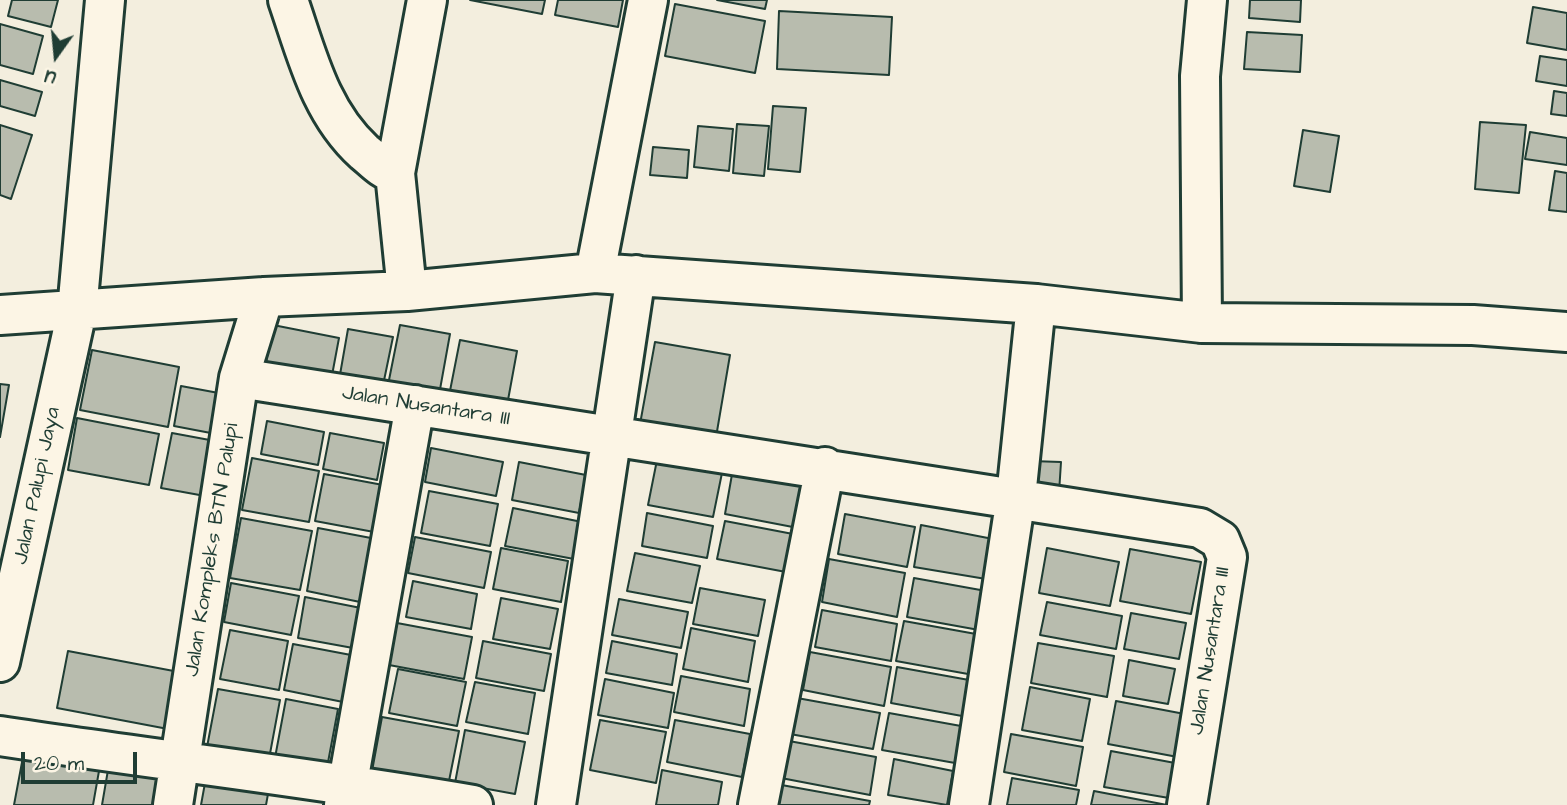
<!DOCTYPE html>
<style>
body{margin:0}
#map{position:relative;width:1567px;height:805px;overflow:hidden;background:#f3eede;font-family:"Architects Daughter",sans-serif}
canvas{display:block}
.north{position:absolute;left:21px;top:21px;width:70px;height:70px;-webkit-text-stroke:5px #fcf5e5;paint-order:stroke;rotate:195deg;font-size:19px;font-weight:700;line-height:28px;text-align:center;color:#1f3d34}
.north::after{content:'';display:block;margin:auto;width:24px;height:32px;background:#1f3d34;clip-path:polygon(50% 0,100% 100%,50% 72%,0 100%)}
.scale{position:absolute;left:21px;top:752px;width:116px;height:32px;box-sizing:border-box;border:4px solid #1f3d34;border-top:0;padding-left:9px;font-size:21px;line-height:24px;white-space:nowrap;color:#1f3d34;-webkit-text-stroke:5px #fcf5e5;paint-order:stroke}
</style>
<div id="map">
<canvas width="1567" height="805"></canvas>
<div class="north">U</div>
<div class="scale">20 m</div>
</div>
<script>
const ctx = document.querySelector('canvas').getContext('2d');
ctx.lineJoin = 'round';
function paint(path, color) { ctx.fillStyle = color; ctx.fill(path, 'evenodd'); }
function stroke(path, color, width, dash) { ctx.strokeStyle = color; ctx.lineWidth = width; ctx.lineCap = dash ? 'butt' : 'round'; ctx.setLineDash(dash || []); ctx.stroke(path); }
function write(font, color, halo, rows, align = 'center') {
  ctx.font = font + ' "Architects Daughter",sans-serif'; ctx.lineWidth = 6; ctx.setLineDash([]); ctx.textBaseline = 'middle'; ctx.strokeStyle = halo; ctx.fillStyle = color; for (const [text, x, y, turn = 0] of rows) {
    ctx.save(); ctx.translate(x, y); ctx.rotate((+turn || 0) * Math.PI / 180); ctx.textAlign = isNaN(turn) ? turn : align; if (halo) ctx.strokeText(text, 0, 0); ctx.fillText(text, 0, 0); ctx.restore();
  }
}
const building = new Path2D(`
 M12 0H58L51 27 8 16Z
 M470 0H545L542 14Z
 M558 0H623L618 27 555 15Z
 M717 0H767L765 9Z
 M1250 0H1301L1300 22 1249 18Z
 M675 4 765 21 755 73 665 56Z
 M1533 7 1567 13V50L1527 43Z
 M779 11 892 17 889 75 777 69Z
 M0 24 43 36 33 74 0 65Z
 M1247 32 1302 35 1300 72 1244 69Z
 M1540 56 1567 60V86L1536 81Z
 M0 80 42 92 35 116 0 106Z
 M1554 91 1567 93V116L1551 114Z
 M773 106 806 108 800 172 768 169Z
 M1480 122 1526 125 1519 193 1475 189Z
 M737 124 769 126 764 176 733 173Z
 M0 125 32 135 11 199 0 195Z
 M698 126 733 129 729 171 694 167Z
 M1303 130 1339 136 1330 192 1294 186Z
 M1530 132 1567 138V165L1525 159Z
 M653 147 689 150 687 178 650 175Z
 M1555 171 1567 173V212L1549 210Z
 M273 325 339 338 330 386 264 373Z
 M400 325 450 334 437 406 386 395Z
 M348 329 393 337 381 395 338 386Z
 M460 340 517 351 506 411 448 401Z
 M655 342 730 355 714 449 638 435Z
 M92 350 179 367 168 427 80 410Z
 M0 384 9 385 0 437Z
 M181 386 224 394 216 434 174 426Z
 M77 418 159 434 149 485 68 470Z
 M267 421 324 432 318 465 261 454Z
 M172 433 215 441 205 496 161 488Z
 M330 433 384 443 377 480 323 469Z
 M431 448 503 462 496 496 425 482Z
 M658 455 723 468 713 517 648 505Z
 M252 458 319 471 309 522 242 510Z
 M1031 461 1061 462 1059 493 1029 491Z
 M519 462 586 475 579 513 512 500Z
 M734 463 808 478 798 528 725 514Z
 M324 474 383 485 374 532 315 521Z
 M429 491 498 504 490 546 421 533Z
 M513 508 582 522 574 559 505 546Z
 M647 513 713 526 707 558 642 546Z
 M845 514 915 527 907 567 838 554Z
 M241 518 312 531 300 590 230 578Z
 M725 521 793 534 786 572 717 559Z
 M921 525 993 539 986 579 914 567Z
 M318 528 371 538 360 602 307 591Z
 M415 537 491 552 484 588 408 573Z
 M501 548 568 561 561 602 493 589Z
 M1047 548 1119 562 1110 606 1039 593Z
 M1130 549 1201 562 1191 614 1120 601Z
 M635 553 700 566 692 603 627 591Z
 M829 559 905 573 897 617 822 602Z
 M914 578 986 591 979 630 907 617Z
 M413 581 477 594 471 629 406 617Z
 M231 583 299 596 291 635 224 622Z
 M700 588 765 600 758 636 693 624Z
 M305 597 361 608 353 648 298 638Z
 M501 598 558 609 550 649 493 639Z
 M619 599 688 612 681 648 612 635Z
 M1047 602 1122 616 1116 649 1040 635Z
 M822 610 897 624 891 661 815 647Z
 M1131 613 1186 623 1179 659 1124 649Z
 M904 621 976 634 968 674 896 661Z
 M397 623 472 637 464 679 389 665Z
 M691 628 755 641 748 682 683 669Z
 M230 630 288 641 279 690 220 679Z
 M483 641 551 654 544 691 476 678Z
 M612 641 677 654 672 685 606 673Z
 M1038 643 1114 656 1107 697 1031 683Z
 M293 644 351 655 343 702 284 690Z
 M68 651 179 672 168 729 57 708Z
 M810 652 891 667 884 706 803 690Z
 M1129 660 1175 669 1168 704 1123 696Z
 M897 667 969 680 962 716 891 703Z
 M398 669 466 682 457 726 389 713Z
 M681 676 750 689 744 726 674 712Z
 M605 679 674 693 668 728 598 715Z
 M475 682 535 693 528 734 466 722Z
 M1030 687 1090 699 1082 741 1022 730Z
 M218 689 280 700 269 759 207 747Z
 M797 698 880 713 873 749 790 734Z
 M286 699 338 709 326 773 274 763Z
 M1116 701 1190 715 1183 758 1108 744Z
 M889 713 961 726 955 763 882 750Z
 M382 717 459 731 448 786 372 771Z
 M600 720 666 732 656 783 590 770Z
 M675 720 750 734 742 777 667 762Z
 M465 730 525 742 515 794 455 783Z
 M1011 734 1083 747 1076 786 1004 772Z
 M789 741 876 757 870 795 781 778Z
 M1111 751 1175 763 1169 798 1104 787Z
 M23 757 99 771 93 805H14Z
 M894 759 953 771 947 805 888 795Z
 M108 770 158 779 154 805H102Z
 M662 770 722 782 718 805H656Z
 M1012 778 1079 790 1076 805H1007Z
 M205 783 268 794 266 805H201Z
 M776 784 870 801 869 805H772Z
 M1094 791 1167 805H1091Z`);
paint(building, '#b8bcae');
stroke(building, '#1f3d34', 2);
const minor = new Path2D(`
 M288 0C307 55 320 112 364 152 374 160 382 170 395 173
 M595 273 648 0
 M407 291 395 173 427 0
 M0 315 264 297 407 291 595 273 1036 304 1202 323 1473 325 1567 332
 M1202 323 1200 76 1207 0
 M239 378 1200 528 1220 540 1227 557 1187 805
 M0 662 77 311 105 0
 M0 736C158 760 316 778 473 805
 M173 805 239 378 264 297
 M344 805 415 405
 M556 805 636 275
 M758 805 825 467
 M969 805 1016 497 1036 304`);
stroke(minor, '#1f3d34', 44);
stroke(minor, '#fcf5e5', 38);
write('21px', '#1f3d34', '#fcf5e5', [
 ["Jalan Nusantara III",426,407,9],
 ["Jalan Palupi Jaya",38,486,-78],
 ["Jalan Kompleks BTN Palupi",213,550,-81],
 ["Jalan Nusantara III",1211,651,-81]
]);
</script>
